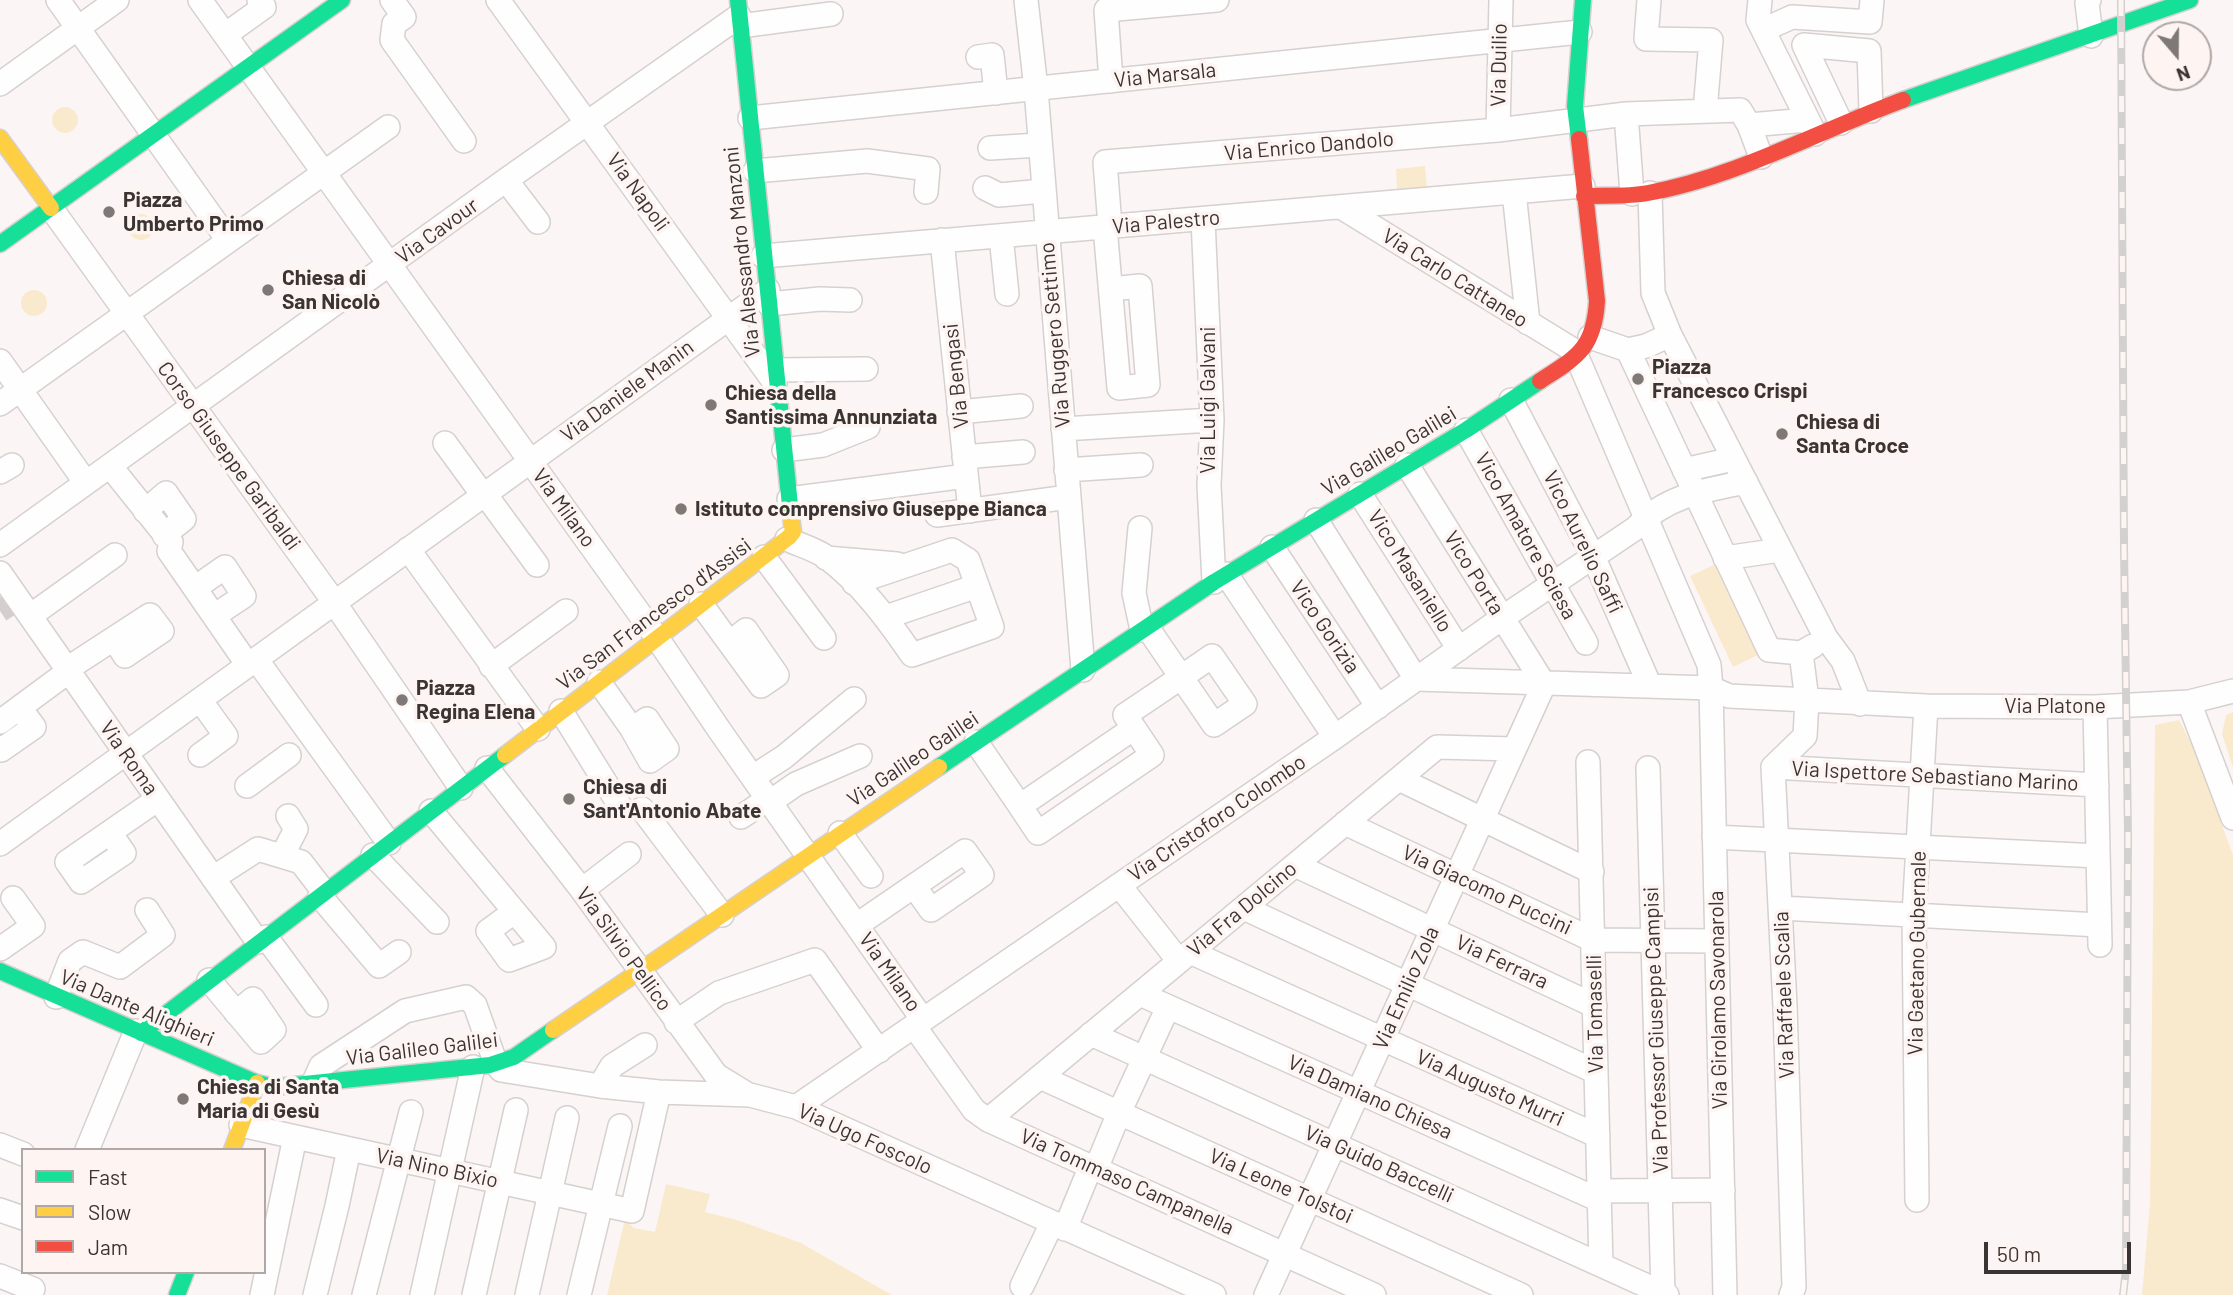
<!DOCTYPE html>
<meta charset="utf-8">
<style>
body{margin:0}
#map{position:relative;width:2233px;height:1295px;overflow:hidden;background:#fbf6f5;font-family:Barlow,sans-serif}
canvas{display:block}
.legend{position:absolute;left:21px;top:1148px;width:245px;height:126px;box-sizing:border-box;background:#fef5f2;border:2px solid #b0a8a6;margin:0;padding:9px 12px;list-style:none;font-size:21px;color:#3a3433}
.legend li{display:flex;align-items:center;gap:14px;height:35px}
.legend b{width:35px;border:2px solid #b0a8a6}
.north{position:absolute;left:2142px;top:21px;width:70px;height:70px;box-sizing:border-box;background:#fef5f2;border:2px solid #b0a8a6;border-radius:50%;rotate:160deg;font-size:19px;font-weight:700;line-height:28px;text-align:center;color:#3a3433}
.north::after{content:'';display:block;margin:auto;width:24px;height:32px;background:#7e7877;clip-path:polygon(50% 0,100% 100%,50% 72%,0 100%)}
.scale{position:absolute;left:1984px;top:1242px;width:147px;height:32px;box-sizing:border-box;border:4px solid #3a3433;border-top:0;padding-left:9px;font-size:21px;line-height:24px;white-space:nowrap;color:#3a3433;-webkit-text-stroke:5px #fef5f2;paint-order:stroke}
</style>
<div id="map">
<canvas width="2233" height="1295"></canvas>
<ul class="legend">
<li><b style="height:9px;background:#16e098"></b>Fast</li>
<li><b style="height:9px;background:#ffcf43"></b>Slow</li>
<li><b style="height:9px;background:#f24e42"></b>Jam</li>
</ul>
<div class="north">N</div>
<div class="scale">50 m</div>
</div>
<script>
const ctx = document.querySelector('canvas').getContext('2d');
ctx.lineJoin = 'round';
function paint(path, color) { ctx.fillStyle = color; ctx.fill(path, 'evenodd'); }
function stroke(path, color, width, dash) { ctx.strokeStyle = color; ctx.lineWidth = width; ctx.lineCap = dash ? 'butt' : 'round'; ctx.setLineDash(dash || []); ctx.stroke(path); }
function write(font, color, halo, rows, align = 'center') {
  ctx.font = font + ' Barlow,sans-serif'; ctx.lineWidth = 7; ctx.setLineDash([]); ctx.textBaseline = 'middle'; ctx.strokeStyle = halo; ctx.fillStyle = color; for (const [text, x, y, turn = 0] of rows) {
    ctx.save(); ctx.translate(x, y); ctx.rotate((+turn || 0) * Math.PI / 180); ctx.textAlign = isNaN(turn) ? turn : align; if (halo) ctx.strokeText(text, 0, 0); ctx.fillText(text, 0, 0); ctx.restore();
  }
}
paint(new Path2D(`
 M52 120a13 13 0 1 1 26 0a13 13 0 1 1-26 0Z
 M1425 166 1427 188 1397 189 1396 169Z
 M128 227a13 13 0 1 1 26 0a13 13 0 1 1-26 0Z
 M21 303a13 13 0 1 1 26 0a13 13 0 1 1-26 0Z
 M1718 563 1760 654 1733 667 1690 576Z
 M2233 712V768L2222 734 2226 715Z
 M2179 720 2195 751 2233 855V1295H2142L2150 1203 2155 725Z
 M666 1184 710 1194 705 1212 737 1220 801 1243 892 1295H607L625 1219 634 1228 655 1232Z`), '#faeacd');
stroke(new Path2D(`
 M0 611 9 605`), '#d4cfce', 23, [23, 11]);
const street = new Path2D(`
 M58 0 228 240
 M200 0 657 638 720 731 923 1020
 M392 0 404 17 394 24 392 40 464 141
 M498 0 775 383
 M1026 0 1036 89 1083 670
 M1649 0 1646 39 1711 40 1705 111
 M1760 0 1758 20 1815 134
 M2089 0 2087 3 2091 36
 M740 26 831 14
 M1763 30 1792 17 1870 22 1872 0
 M225 35 264 7 259 0
 M978 57 992 55 996 93
 M1111 81 1106 10 1217 0
 M0 84 117 0
 M1626 114 1632 194
 M750 118 1580 32
 M1841 123 1804 45 1869 51 1871 111
 M1749 125 1807 120
 M1498 130 1501 0
 M990 148 1039 145
 M755 171 867 161 928 169 926 192
 M506 180 538 222
 M985 188 999 195 1043 191
 M1514 192 1528 323
 M1650 193 1653 293 1670 335 1826 638 1843 661 1860 704
 M1341 207 1570 348 1577 357 1709 665 1711 688 1725 1295
 M51 208 327 592 461 788
 M1203 219 1212 420 1209 485 1214 582
 M1110 226 1105 162 1498 130 1626 114 1740 110 1749 125 1761 157
 M1105 227 1119 388 1148 385 1140 286 1111 289
 M1001 236 1007 294
 M942 240 970 511
 M763 256 1583 186
 M769 304 820 299 850 300
 M1590 337 1628 350 1646 346 1670 335
 M1628 350 1769 650 1801 653 1813 646
 M0 361 86 483
 M776 370 866 369
 M1511 400 1593 556 1650 686
 M0 404 388 127
 M959 412 1021 406
 M1063 429 1212 420
 M1466 430 1586 643
 M445 443 483 495
 M784 450 823 445 868 427
 M964 457 1023 452
 M1407 465 1542 681
 M110 466 171 542 169 551 248 665
 M1066 470 1141 465
 M1684 470 1733 459
 M0 472 12 465
 M485 494 537 565
 M1360 494 1459 649
 M789 499 966 476
 M145 511 166 493 184 519 164 535
 M937 515 1068 497
 M1316 520 1416 679 1711 688 1729 696 1926 706 2095 707 2189 702 2233 691
 M1140 528 1134 593 1142 630
 M787 539C799 545 815 549 826 557 861 583 888 620 912 655L992 627 968 560 952 550 854 583
 M0 545 506 180 739 16
 M1272 547 1378 707
 M408 549 538 729
 M764 557 824 638
 M826 558 897 564
 M1725 558 1780 550
 M0 573 258 942
 M1226 574 1335 737
 M195 588 225 567 244 596 214 616
 M701 604 761 686 777 675 746 630 730 643
 M30 616 115 555
 M886 617 977 586
 M256 659 389 843
 M491 666 566 611
 M67 669 150 615 162 631 125 656 114 639
 M599 682 632 729 650 761 667 749 647 719 632 729
 M200 700 226 736 200 755
 M2189 702 2233 818
 M2095 707 2100 945
 M561 711 620 806
 M0 722 69 671
 M976 742 1020 806 1134 728 1125 715C1154 696 1183 676 1212 656L1245 704 1214 725 1147 627
 M0 748 1 750 34 727 20 708
 M1588 762 1601 1265
 M1773 767 2097 785
 M487 768 582 890 716 1075 747 1094
 M1648 768 1663 1293
 M753 777 784 757 854 699
 M1399 779 1592 872
 M247 786 289 755
 M770 802 796 784 860 756
 M1020 806 1038 833 1152 755 1134 728
 M642 809 722 915
 M431 811 544 947 509 960 488 931 514 912
 M741 817 768 799
 M1345 823 1593 940 1717 941
 M110 833 124 853 81 882 67 862 158 799
 M840 833 871 876
 M1714 837 2098 856
 M0 844 768 290
 M373 855 437 922
 M282 856 296 829 288 816
 M1295 865 1595 1006
 M213 878 258 849 301 862 324 892
 M1119 885 1179 961
 M582 890 629 854
 M320 896 379 966 399 952
 M1244 908 1596 1072
 M1781 908 2099 925
 M857 925 965 851 982 875 931 910 914 886
 M266 937 316 1005
 M0 949 33 926 13 898
 M1190 952 1598 1136
 M209 980 261 1042 274 1030 253 999 236 1013
 M1140 994 1599 1200
 M56 997 70 961 83 952 120 967 163 935 147 910
 M676 1022 719 993 815 960 879 1051
 M914 1026 974 1110 988 1120 1374 1295
 M1091 1034 1667 1295
 M1040 1077 1521 1295
 M313 1084 321 1066 405 1011 466 997 475 1005 496 1064 501 1070 600 1086 659 1092 750 1095 796 1107 1214 1295
 M600 1086 612 1066 645 1045
 M796 1107 1335 737 1502 618 1636 528C1665 496 1705 490 1746 482
 M988 1120 1437 747 1514 749
 M241 1125 632 1211 659 1092
 M0 1145 23 1154
 M87 1150 136 1031
 M1599 1191 1723 1190
 M1917 1200 1914 915 1926 706
 M0 1210 23 1218
 M1065 1229 1088 1173 1100 1159 1119 1113 1168 1007
 M0 1276 33 1289
 M1022 1286 1052 1223
 M262 1295 295 1137
 M315 1295 337 1206 349 1149
 M364 1295 411 1112
 M422 1295 473 1067
 M474 1295 516 1110
 M527 1295 567 1118
 M579 1295 620 1126
 M1266 1295 1545 682
 M1791 1295 1794 1287 1785 1006 1773 767 1805 736 1807 700 1801 653`);
const fast = new Path2D(`
 M738 0 791 515
 M1903 100 2190 0
 M1579 139 1575 106 1583 0
 M0 244 342 0
 M939 767 1214 582 1466 430 1540 381
 M0 971 257 1083 275 1087 490 1065 514 1057 553 1030
 M141 1033 505 755
 M177 1295 186 1272`);
const slow = new Path2D(`
 M0 138 51 208
 M505 755 789 537 793 532 791 515
 M553 1030 939 767
 M232 1150 257 1083`);
const jam = new Path2D(`
 M1584 196C1605 195 1627 197 1648 193 1734 178 1821 130 1903 100
 M1540 381C1577 357 1594 349 1597 301L1579 139`);
stroke(street, '#d6d0cf', 26);
stroke(fast, '#d6d0cf', 19);
stroke(slow, '#d6d0cf', 19);
stroke(jam, '#d6d0cf', 19);
stroke(street, '#fefefe', 23);
stroke(fast, '#16e098', 16);
stroke(slow, '#ffcf43', 16);
stroke(jam, '#f24e42', 16);
const rail = new Path2D(`
 M2121 0 2124 547 2128 835 2126 1270 2123 1295`);
stroke(rail, '#d3d1d0', 8);
stroke(rail, '#fef5f2', 5, [16]);
for (const [x, y, r, color] of [
 [109,212,7,"#7e7877"],
 [268,290,7,"#7e7877"],
 [1638,379,7,"#7e7877"],
 [711,405,7,"#7e7877"],
 [1782,434,7,"#7e7877"],
 [681,509,7,"#7e7877"],
 [402,700,7,"#7e7877"],
 [569,799,7,"#7e7877"],
 [183,1099,7,"#7e7877"]
]) { const dot = new Path2D(); dot.arc(x, y, r, 0, 2 * Math.PI); ctx.fillStyle = color; ctx.fill(dot); stroke(dot, '#fef5f2', 2.5); }
write('21px', '#3a3433', '#fef5f2', [
 ["Via Duilio",1499,65,-89],
 ["Via Marsala",1165,75,-6],
 ["Via Enrico Dandolo",1309,146,-5],
 ["Via Napoli",638,192,54],
 ["Via Palestro",1166,222,-5],
 ["Via Cavour",437,231,-36],
 ["Via Alessandro Manzoni",742,252,-96],
 ["Via Carlo Cattaneo",1455,278,32],
 ["Via Ruggero Settimo",1055,335,-95],
 ["Via Bengasi",956,376,-96],
 ["Via Daniele Manin",627,391,-36],
 ["Via Luigi Galvani",1208,400,-90],
 ["Via Galileo Galilei",1389,451,-31],
 ["Corso Giuseppe Garibaldi",229,456,54],
 ["Via Milano",564,508,54],
 ["Vico Amatore Sciesa",1526,536,61],
 ["Vico Aurelio Saffi",1583,542,64],
 ["Vico Masaniello",1410,571,58],
 ["Vico Porta",1474,573,58],
 ["Via San Francesco d'Assisi",654,614,-37],
 ["Vico Gorizia",1325,627,56],
 ["Via Platone",2055,706],
 ["Via Roma",129,758,55],
 ["Via Galileo Galilei",913,759,-34],
 ["Via Ispettore Sebastiano Marino",1935,776,3],
 ["Via Cristoforo Colombo",1217,818,-34],
 ["Via Giacomo Puccini",1487,890,25],
 ["Via Fra Dolcino",1242,909,-40],
 ["Via Silvio Pellico",624,949,54],
 ["Via Gaetano Gubernale",1917,953,-89],
 ["Via Ferrara",1502,962,25],
 ["Via Milano",890,972,55],
 ["Via Emilio Zola",1406,988,-66],
 ["Via Raffaele Scalia",1784,995,-92],
 ["Via Girolamo Savonarola",1718,1000,-91],
 ["Via Dante Alighieri",137,1008,23],
 ["Via Tomaselli",1595,1014,-91],
 ["Via Professor Giuseppe Campisi",1656,1030,-92],
 ["Via Galileo Galilei",422,1049,-7],
 ["Via Augusto Murri",1490,1088,24],
 ["Via Damiano Chiesa",1370,1097,24],
 ["Via Ugo Foscolo",865,1139,24],
 ["Via Guido Baccelli",1379,1164,24],
 ["Via Nino Bixio",437,1168,12],
 ["Via Tommaso Campanella",1127,1182,24],
 ["Via Leone Tolstoi",1281,1186,24]
]);
write('bold 21px', '#3a3433', '#fef5f2', [
 ["Piazza",123,200],
 ["Umberto Primo",123,224],
 ["Chiesa di",282,278],
 ["San Nicolò",282,302],
 ["Piazza",1652,367],
 ["Francesco Crispi",1652,391],
 ["Chiesa della",725,393],
 ["Santissima Annunziata",725,417],
 ["Chiesa di",1796,422],
 ["Santa Croce",1796,446],
 ["Istituto comprensivo Giuseppe Bianca",695,509],
 ["Piazza",416,688],
 ["Regina Elena",416,712],
 ["Chiesa di",583,787],
 ["Sant'Antonio Abate",583,811],
 ["Chiesa di Santa",197,1087],
 ["Maria di Gesù",197,1111]
], 'left');
</script>
